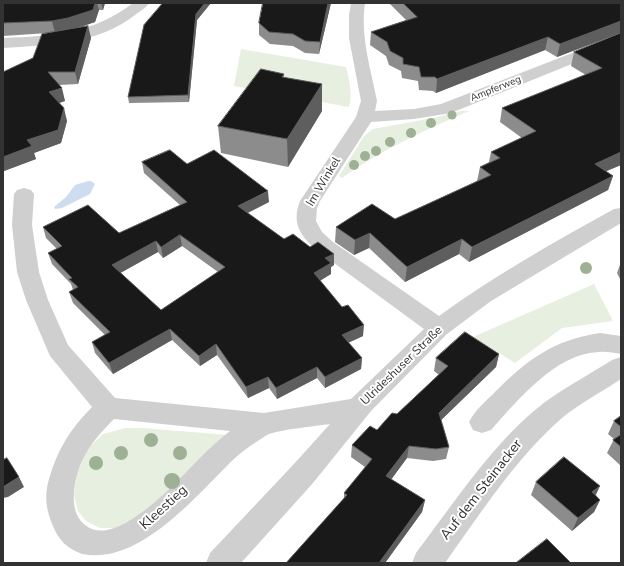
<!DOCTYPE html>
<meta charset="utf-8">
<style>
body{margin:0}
#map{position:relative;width:624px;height:566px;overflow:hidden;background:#fff;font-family:"Nunito Sans",sans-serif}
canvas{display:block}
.frame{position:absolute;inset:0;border:4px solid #323232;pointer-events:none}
</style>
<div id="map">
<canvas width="624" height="566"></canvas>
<div class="frame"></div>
</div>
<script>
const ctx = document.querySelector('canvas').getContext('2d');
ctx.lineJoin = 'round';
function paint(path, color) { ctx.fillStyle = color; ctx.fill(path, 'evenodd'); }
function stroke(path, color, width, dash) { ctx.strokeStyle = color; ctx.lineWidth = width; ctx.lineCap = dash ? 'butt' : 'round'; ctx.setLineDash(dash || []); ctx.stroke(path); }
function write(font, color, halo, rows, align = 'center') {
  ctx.font = font + ' "Nunito Sans",sans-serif'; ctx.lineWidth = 4; ctx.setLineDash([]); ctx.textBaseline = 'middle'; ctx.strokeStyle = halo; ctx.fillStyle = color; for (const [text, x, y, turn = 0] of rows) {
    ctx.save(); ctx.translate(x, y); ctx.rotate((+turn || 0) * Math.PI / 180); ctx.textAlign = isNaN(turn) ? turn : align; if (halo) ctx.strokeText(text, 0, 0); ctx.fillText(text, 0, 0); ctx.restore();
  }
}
paint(new Path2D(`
 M241 49 346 67C349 80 353 93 349 107L234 86Z
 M460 111H469C425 130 381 150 342 178L339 176 364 136 373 129 433 118Z
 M594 284 613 321 562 328 515 363 473 337Z
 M125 428H142L229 435 152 513 117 528H100L86 521 78 511 74 496 76 475 87 449 103 434Z`), '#e7efe1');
paint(new Path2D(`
 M88 181H91L95 184 90 194 62 208 55 209 54 207 66 197 75 185Z`), '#cdddef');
paint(new Path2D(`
 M133 3H149C146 8 140 11 135 15 99 44 47 45 3 48V38C52 36 93 34 133 3Z
 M351 3H365C360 36 371 69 377 101L375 111 414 109 441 104 621 34V44L451 113 414 119 371 122 320 201 317 208 316 221 322 232 333 242 439 316C494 276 554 242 614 209L621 208V223L491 301 447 334 371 411 313 483 241 563H206L210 553 293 465 330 424C317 426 276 430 267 435 256 442 245 449 235 458 199 492 141 566 82 554 67 548 59 541 53 526 46 510 44 496 49 479 57 450 71 428 92 407L50 356 26 300 17 272 12 225 14 194 17 190 24 188 31 190 34 194 32 225 39 272 48 300 68 345 115 398 264 413 351 399 424 329 319 252C301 237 291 224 300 201L356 117 361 101 349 38V15ZM114 419 230 431C221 438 213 445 205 453 184 473 118 552 85 525 75 517 73 505 74 492 77 460 92 441 114 419Z
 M600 333 621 336V354C614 353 606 351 599 352 556 353 518 400 491 430L482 433 473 430 469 422C475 410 486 401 495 392 527 360 553 340 600 333Z
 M621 357V379C602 392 580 403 562 418 515 459 481 513 445 563H412L416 553C454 503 495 440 545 402 566 387 590 374 612 360Z`), '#cfcfcf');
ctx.fillStyle = '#9eb194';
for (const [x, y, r] of [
 [452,115,4.5],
 [431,123,5],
 [411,133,5],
 [390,142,5],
 [376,151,5],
 [365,156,5],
 [354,165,5],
 [586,268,6],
 [151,440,7],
 [121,453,7],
 [180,453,7],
 [96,463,7],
 [172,481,8]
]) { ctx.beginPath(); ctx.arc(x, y, r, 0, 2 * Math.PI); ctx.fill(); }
paint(new Path2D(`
 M3 3H105L103 10H99L95 22 77 28 88 26 91 38 78 84 59 85 65 101 59 103 67 121 61 143 34 153 36 159 4 171 3 170V72L33 58 48 33 3 36Z
 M163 3H211L197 20 189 102 129 103 128 97Z
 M331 3 319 54 305 53 293 46 270 44 259 35V23Z
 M389 3H621V33H620L557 57 545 50 436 93 433 91 419 90 418 81 402 78 401 71 389 65 386 56 370 45 371 32 406 20Z
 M621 33V165L606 171 613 176 608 190 469 262 459 254 405 282 369 248 354 255 335 242 336 227 395 219 477 181 480 167 489 162 491 152 522 138 500 122 502 108 586 75 571 66 574 52Z
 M284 74V78L322 84V111L288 167 221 153 218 126Z
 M142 162 187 164 269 202 248 213 284 239 334 254V265L331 267V274L320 281 363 336 348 343 362 358 361 369 325 388 317 378 277 399 269 388 248 398 217 355 200 366 172 340 113 374 95 353 92 342 105 335 73 303 69 292 73 290 71 284 52 264 48 253 57 249 46 238 43 227 119 233 180 205 144 173ZM182 246 218 272 161 310 120 273 158 252 163 258Z
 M621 262V281L617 273Z
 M499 354 496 367 441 420 449 447 446 459 433 461 407 458 391 479 425 500 422 512 385 563H286L344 498V493L365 467 351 457 352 445 377 430 397 414 439 375 434 371 436 358Z
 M621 416V466L607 453 614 439 608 434 614 421Z
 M536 482 596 495 600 500 594 512 572 531 531 495Z`), '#8c8c8c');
paint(new Path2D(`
 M95 3H97L99 10 95 22 71 30 55 33 52 21Z
 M101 3H105L103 10Z
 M205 3H211L197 20 189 102 188 95 196 14Z
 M328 3H331L319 54 320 42Z
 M621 21 620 33 557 57 560 44Z
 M88 26 91 38 78 84 75 72Z
 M548 37 545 50 436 93 437 79Z
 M322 84V111L288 167 287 139Z
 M62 88 65 101 53 105 49 92Z
 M64 108 67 121 61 143 34 153 36 159 4 171 3 168V157L27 140Z
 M621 152V165L590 178 595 164Z
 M613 176 608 190 469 262 472 247Z
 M268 191 269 202 239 217 238 206Z
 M370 233 369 248 354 255 355 240Z
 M180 235 182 246 163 258 161 247Z
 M462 239 459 254 405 282 407 267Z
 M156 241 158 252 115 276 112 265Z
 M334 254V265L331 267V274L314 284V273L325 258Z
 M364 325 363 336 341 346 342 335Z
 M170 329 172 340 113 374 109 363Z
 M216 344 217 355 200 366 199 356Z
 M499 354 496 367 436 425 439 413Z
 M362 358 361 369 325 388V377Z
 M317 367V378L277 399 276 388Z
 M268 377 269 388 248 398 246 387Z
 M409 446 407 458 385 488 386 476Z
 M19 477 24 487 8 497 3 498V487Z
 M600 486 594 499 592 492Z
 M425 500 422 512 385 563H379Z
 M600 500 594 512 572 531 578 518Z`), '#5e5e5e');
const building = new Path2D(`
 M3 3H95L93 10 68 18 52 21 3 23Z
 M163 3H205L196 14 188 95 128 97 144 25Z
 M263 3H328L320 42 305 41 293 34 269 32 259 23Z
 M403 3H621V21L560 44 548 37 437 79 435 77H421L419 67 403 64V58L390 51 387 42 371 32 417 17Z
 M88 26 75 72H48L62 88 49 92 64 108 58 130 27 140 32 146 3 157V72L33 58 42 34Z
 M621 33V152L595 164 613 176 472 247 462 239 407 267 370 233 355 240 336 227 372 204 395 219 491 175 480 167 500 158 491 152 536 131 502 108 602 68 574 52Z
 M261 69 284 74 282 77 322 84 287 139 218 126Z
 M170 150 187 164 214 150 268 191 238 206 284 239 293 234 310 247 318 242 334 254 325 258 331 263 314 273 342 307 348 305 364 325 342 335 362 358 325 377 317 367 276 388 268 377 246 387 216 344 199 356 170 329 109 363 92 342 110 332 69 292 78 287 69 279 72 278 48 253 62 246 43 227 88 205 119 233 187 202 142 162ZM180 235 225 267 161 310 112 265 156 241 161 247Z
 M465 332 499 354 439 413 449 447 436 449 409 446 386 476 425 500 379 563H286L347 495 344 493 372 459 352 445 370 426 377 430 392 413 397 414 448 366 436 358Z
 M621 416V427L614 421Z
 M621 435V447L613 440Z
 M564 457 600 486 592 492 600 500 578 518 536 482Z
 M7 458 19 477 3 487V460Z
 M547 539 571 563H516Z`);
paint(building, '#191919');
stroke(building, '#5e5e5e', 1);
write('10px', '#323232', '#fff', [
 ["Ampferweg",496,89,-22]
]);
write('12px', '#323232', '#fff', [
 ["Im Winkel",324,182,-59],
 ["Ulrideshuser Straße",402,366,-44]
]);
write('14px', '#323232', '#fff', [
 ["Auf dem Steinacker",482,490,-52],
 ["Kleestieg",164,508,-42]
]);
</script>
